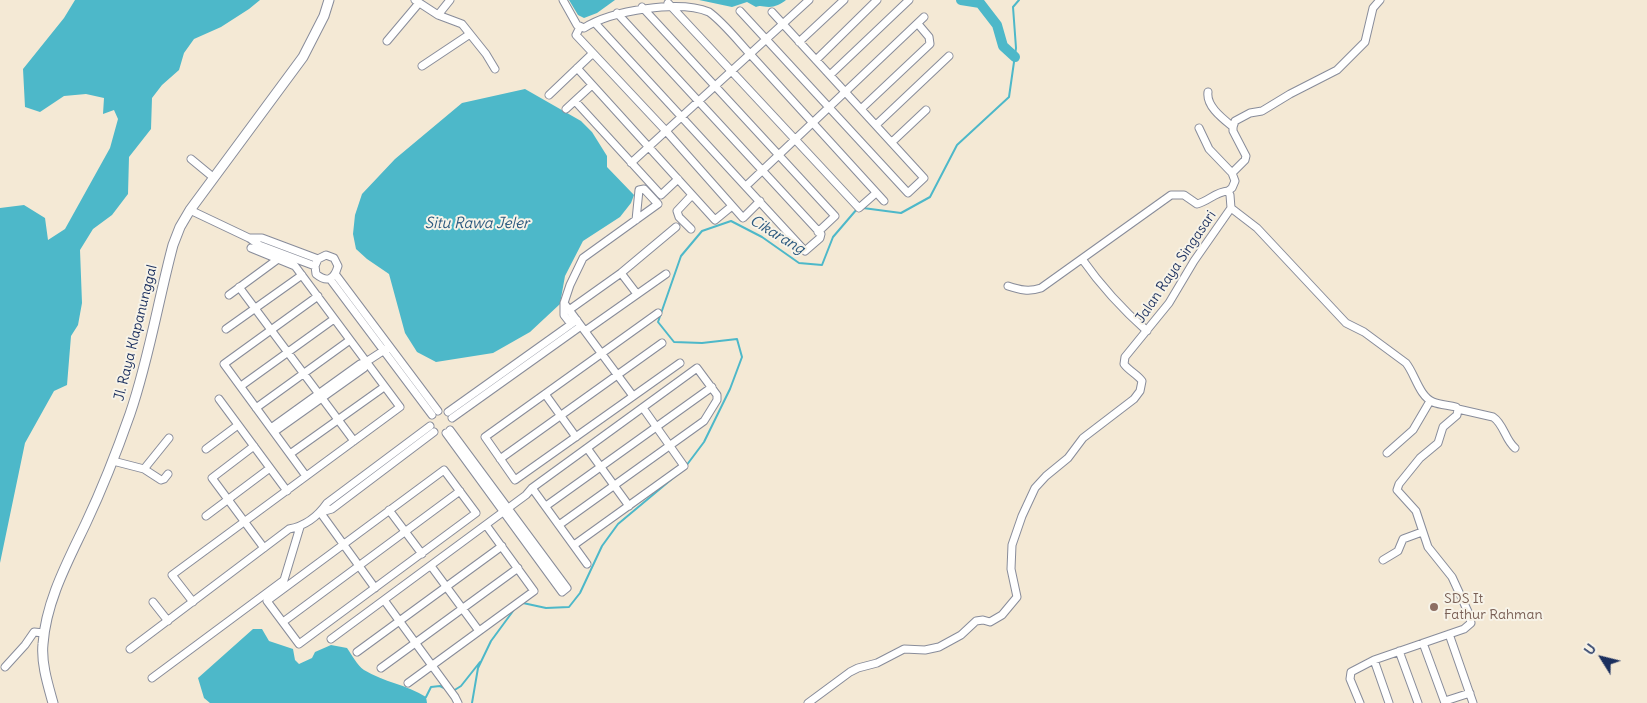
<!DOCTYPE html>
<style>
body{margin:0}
#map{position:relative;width:1647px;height:703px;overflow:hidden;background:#f4e9d5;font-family:Delius,sans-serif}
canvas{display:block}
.north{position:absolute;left:1577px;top:633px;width:50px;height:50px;-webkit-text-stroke:4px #f7f3e8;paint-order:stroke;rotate:306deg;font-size:14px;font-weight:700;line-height:20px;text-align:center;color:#1b2f5e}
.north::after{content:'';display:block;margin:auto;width:18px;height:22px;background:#1b2f5e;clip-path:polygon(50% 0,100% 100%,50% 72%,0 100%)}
</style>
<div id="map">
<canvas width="1647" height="703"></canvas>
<div class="north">U</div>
</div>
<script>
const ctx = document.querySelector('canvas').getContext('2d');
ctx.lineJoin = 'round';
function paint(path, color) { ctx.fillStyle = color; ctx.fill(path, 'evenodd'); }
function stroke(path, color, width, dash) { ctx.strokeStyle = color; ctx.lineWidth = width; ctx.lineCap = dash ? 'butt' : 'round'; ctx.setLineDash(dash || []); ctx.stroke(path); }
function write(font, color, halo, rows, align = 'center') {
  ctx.font = font + ' Delius,sans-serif'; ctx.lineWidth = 4; ctx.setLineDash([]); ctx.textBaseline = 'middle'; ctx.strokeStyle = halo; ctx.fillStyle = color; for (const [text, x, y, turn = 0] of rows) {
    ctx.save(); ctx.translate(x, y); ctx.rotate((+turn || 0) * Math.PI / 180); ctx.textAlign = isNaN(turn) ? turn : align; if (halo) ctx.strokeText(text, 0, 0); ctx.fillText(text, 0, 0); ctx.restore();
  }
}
paint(new Path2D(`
 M75 0H260L249 9 221 27 194 39 184 53 179 70 162 85 152 98 151 129 129 157 128 194 112 215 93 229 80 250 82 303 78 325 71 336 67 385 54 391 25 443 0 563V208L24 205 45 218 48 240 65 229 110 148 118 119 114 110 103 114 104 98 86 94 64 96 40 112 25 107 23 69 64 18Z
 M569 0H615L597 13 584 18 578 15Z
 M699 0H786C781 4 775 7 769 7 763 7 761 5 756 7L747 2 732 7Z
 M525 89 581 121 592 132 607 156V167L634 195 631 203 620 217 583 241 565 276 560 304 530 332 493 353 436 362 417 352 405 333 389 274 367 259 356 249 353 234 355 215 362 194 395 159 462 103Z
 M253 629H262L269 641 293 649 295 660 299 664 312 658 315 652 331 645 347 648C352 655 357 665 364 670 383 682 408 685 426 697L427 703H210L204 698 198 678Z`), '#4db8c9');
stroke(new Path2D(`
 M863 208 901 213 930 197 957 145 1009 97 1016 48 1013 7 1019 0
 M686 466 704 442 730 389 742 357 737 339 702 343 674 342 658 322 681 256 702 231 731 221 762 237 799 263 822 265 833 237 857 209
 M523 603 546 608 569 607 580 593 602 546 618 524 679 473
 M453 691 461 686 480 662
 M426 697 431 687 440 686 444 688
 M472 703 478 668 491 641 516 607`), '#4db8c9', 2);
stroke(new Path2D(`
 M961 0 980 3 997 25 1003 46 1015 57`), '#4db8c9', 10);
const minor = new Path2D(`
 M415 0 438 15 462 24 486 54 495 69
 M563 0 577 25 584 28C612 10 680 0 709 12 723 22 738 41 750 54L809 0
 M668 3 859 208 876 193
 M642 7 835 216 818 232
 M740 11 908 193 924 178 772 12
 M438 15 450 0
 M595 23 805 251 820 238 821 234 617 13
 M580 27 576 35 666 131 743 218 760 201
 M387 41 419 3
 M799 42 844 0
 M816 60 877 0
 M422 66 470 34
 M577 68 715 220 732 206
 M830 75 909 0
 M1208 92C1206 106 1222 118 1233 127
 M549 95 593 53
 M575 101 661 195 678 179
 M566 109 592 85
 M861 109 930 44 929 37 918 24
 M876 125 949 56
 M1199 128 1209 149 1232 173
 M892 142 926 110
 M191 159 214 178
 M631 163 750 54 884 201
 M746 186 924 17
 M1231 208 1257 228 1346 323 1364 332 1406 363C1415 374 1419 396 1433 402 1440 405 1449 405 1456 407L1458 409 1457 415 1443 427 1438 443 1420 458 1399 484 1397 490 1416 511 1428 547 1452 577 1469 614 1471 623 1464 629 1374 660 1351 672 1350 679 1360 703
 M190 210 249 238 259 245 315 266
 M691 229 679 217 677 211 692 195
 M249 238H262L318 259 326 255 334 258 338 266C334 280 327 283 316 274L315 266 318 259
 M1082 259C1101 286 1122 309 1147 331
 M621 273 637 294
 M336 275 438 411
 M330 279 432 415
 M1008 286C1020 290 1029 292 1041 288L1171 195H1184L1197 204C1209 201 1215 192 1228 191
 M239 287 354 441
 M229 295 278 259
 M564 303V315L571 324
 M569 310 621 273 676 227
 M658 313 485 437 515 480 680 363
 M226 329 302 275
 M585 331 666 274
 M241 386 334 319
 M545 394 576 437
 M633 396 564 303 570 285 583 258 658 204 644 189 639 190 636 220
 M219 399 287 491
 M256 408 350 340
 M1458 409 1493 417C1504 424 1505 440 1515 448
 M448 412 577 320
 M452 418 581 326
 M271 428 360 364 366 362 386 349
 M274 432 364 368 366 362
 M446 433 562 592 567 588 450 430
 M254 446 212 478 264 548
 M587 448 629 506
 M206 449 238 425
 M1387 453 1413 430 1430 401
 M290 454 384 387
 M500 459 662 343
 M113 461 144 469 161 480 164 479 168 474
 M144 469 169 438
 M444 470 476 513 299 644 267 601Z
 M306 476 224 364 318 296
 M532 488 587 564
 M546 506 712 387
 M389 510 422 554
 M320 512 375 588
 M321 512 332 509 434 432
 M206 516 270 468
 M574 545 684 466 643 408
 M1383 560 1398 551 1403 539 1422 532
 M431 566 479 631
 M384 600 455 697 458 703
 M153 602 168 621
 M193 602 172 575 400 407 295 266 251 248
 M283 622 460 491
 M1449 634 1473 703
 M331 639 526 495 532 488 697 368 717 395V400L704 421 559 525
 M1423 643 1445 703
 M130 649 289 529C305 526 318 516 327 503L430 426
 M1399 651 1418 703
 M357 652 502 546
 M1374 660 1389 703
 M5 667 25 645 34 632 44 633
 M381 668 518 568
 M152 678 284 580 300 527
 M408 683 534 591 486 525
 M1445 701 1470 693
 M808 703 850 672 858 668 877 663 904 649 925 650 939 647 961 635 976 621 983 620 990 622 1002 615 1017 597 1011 569 1012 545 1022 516 1035 488 1046 476 1068 458 1083 438 1134 399 1140 391 1142 381C1137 374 1129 371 1124 364L1125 357 1169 303 1194 261 1231 208 1230 195 1228 191 1232 188 1235 181 1232 173 1245 160 1246 156 1233 131V127L1235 121 1250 113 1262 111 1290 94 1337 70 1365 42 1373 8 1380 0`);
const tertiary = new Path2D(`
 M53 703C48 685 41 663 43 644 46 601 68 561 86 523 103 487 117 451 130 414 149 359 158 301 173 245L180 227 190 210 303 57 324 16 329 0`);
stroke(minor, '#888c9a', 9);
stroke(tertiary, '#888c9a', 11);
stroke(minor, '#fff', 7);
stroke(tertiary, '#fff', 9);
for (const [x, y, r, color] of [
 [1434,607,5,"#8d6e63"]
]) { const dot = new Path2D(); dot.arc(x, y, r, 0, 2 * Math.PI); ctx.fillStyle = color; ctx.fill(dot); stroke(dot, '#f7f3e8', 2); }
write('14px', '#1b2f5e', '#f7f3e8', [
 ["Jalan Raya Singasari",1176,267,-56],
 ["Jl. Raya Klapanunggal",136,333,-76]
]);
write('14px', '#785e54', '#f7f3e8', [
 ["SDS It",1444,599],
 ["Fathur Rahman",1444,615]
], 'left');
write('italic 15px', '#2a587e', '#f7f3e8', [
 ["Situ Rawa Jeler",477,224],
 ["Cikarang",777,235,31]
]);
</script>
